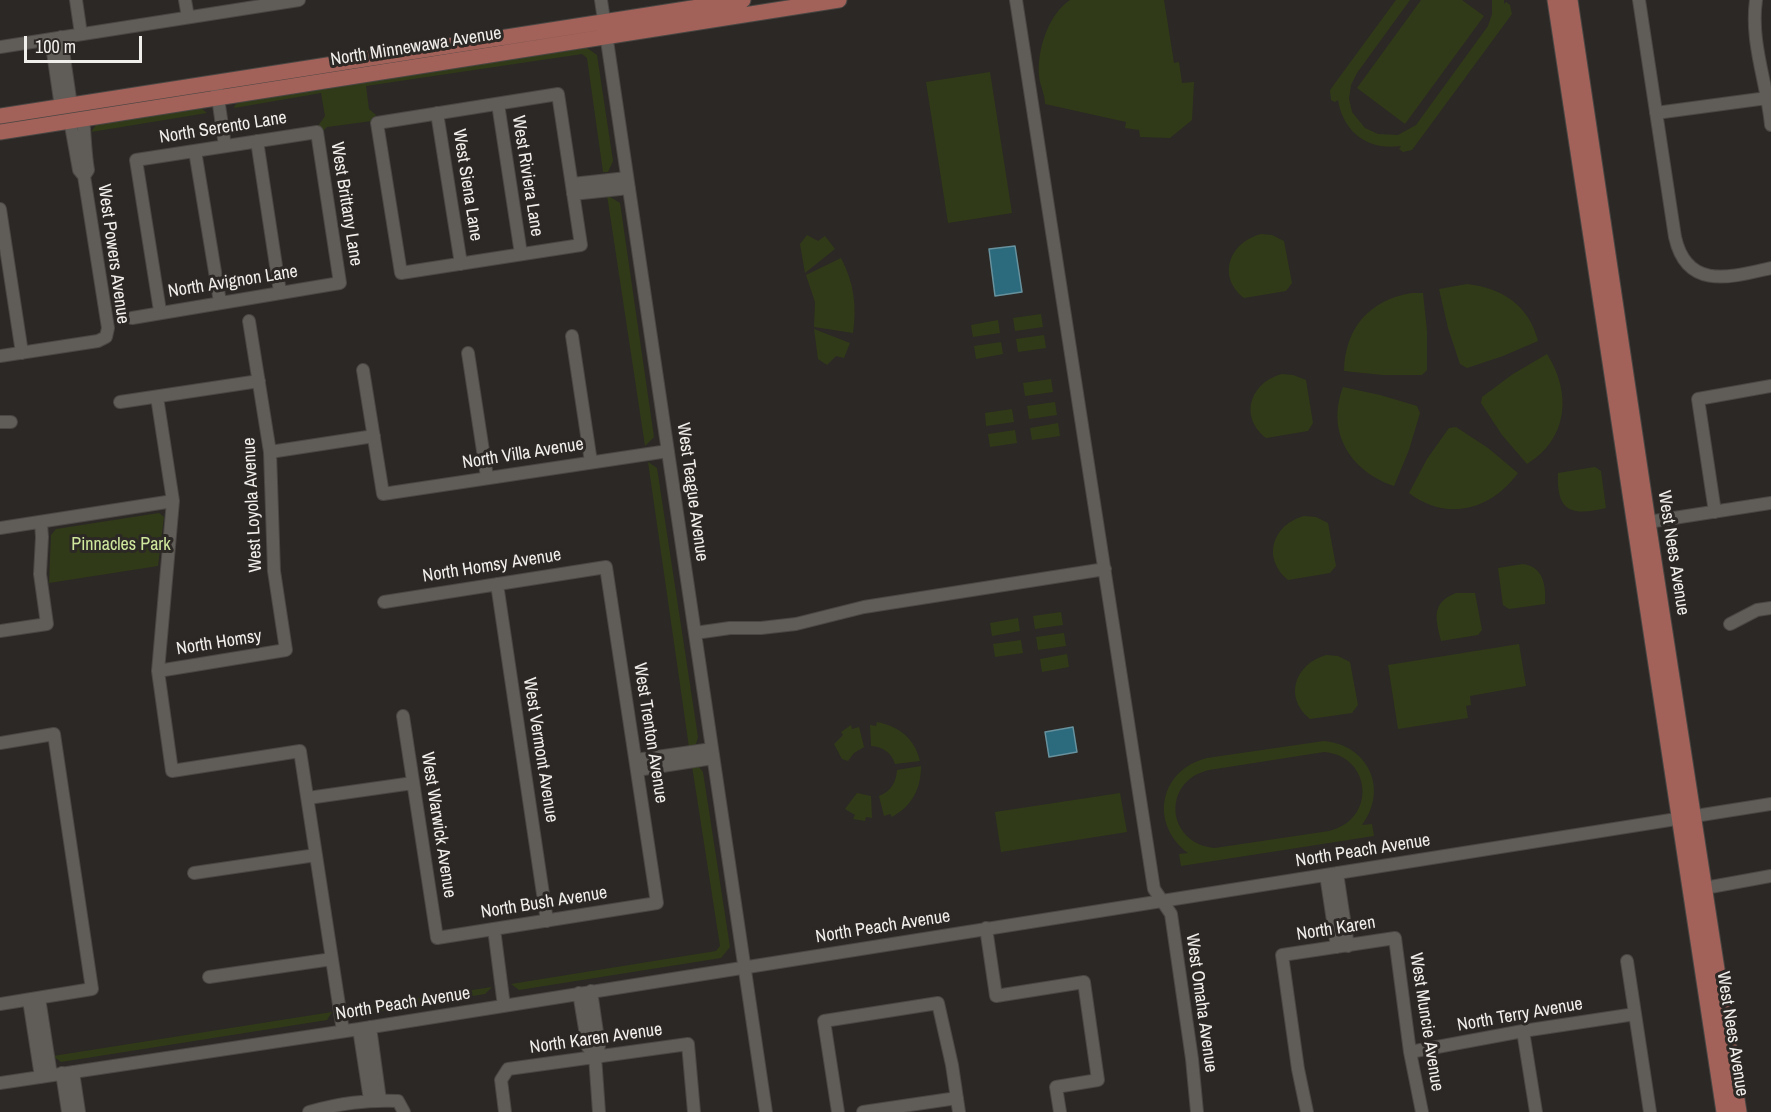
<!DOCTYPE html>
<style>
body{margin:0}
#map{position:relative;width:1771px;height:1112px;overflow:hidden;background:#2c2825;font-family:"Archivo Narrow",sans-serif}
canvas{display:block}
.scale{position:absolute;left:24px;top:36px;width:118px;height:27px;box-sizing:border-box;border:3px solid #f1efec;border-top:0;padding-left:8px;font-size:18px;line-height:21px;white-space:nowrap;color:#f1efec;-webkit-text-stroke:4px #2c2825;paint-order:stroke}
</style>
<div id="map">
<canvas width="1771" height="1112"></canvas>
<div class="scale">100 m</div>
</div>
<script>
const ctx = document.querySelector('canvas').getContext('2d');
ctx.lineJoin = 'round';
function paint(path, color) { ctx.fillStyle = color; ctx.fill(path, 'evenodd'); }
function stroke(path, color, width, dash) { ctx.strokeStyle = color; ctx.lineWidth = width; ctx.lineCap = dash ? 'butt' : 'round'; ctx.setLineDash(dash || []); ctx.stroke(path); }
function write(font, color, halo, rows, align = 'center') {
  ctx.font = font + ' "Archivo Narrow",sans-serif'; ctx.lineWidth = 6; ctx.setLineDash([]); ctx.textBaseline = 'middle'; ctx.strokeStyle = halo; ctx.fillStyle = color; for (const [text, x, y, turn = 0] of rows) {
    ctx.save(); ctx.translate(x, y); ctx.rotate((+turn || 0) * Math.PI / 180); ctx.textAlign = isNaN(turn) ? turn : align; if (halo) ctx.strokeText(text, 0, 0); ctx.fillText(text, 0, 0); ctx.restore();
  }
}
paint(new Path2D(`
 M1070 0H1164L1174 63 1179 62 1182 83 1194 82 1192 120 1170 138 1140 137 1139 130 1125 128 1126 122 1045 104C1045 94 1040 86 1039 76 1037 50 1048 15 1070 0Z
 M1396 0H1410L1357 73 1351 85 1349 99 1352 112 1365 128 1378 134 1398 135 1416 125 1488 26 1492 14V0H1504V4L1506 2 1510 5 1512 14 1412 150 1403 152 1399 149 1401 146C1368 151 1343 132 1338 100L1335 102 1331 100 1330 90Z
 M1421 0H1462L1484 16 1405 124 1357 88Z
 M587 48 597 55 613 161 608 172H603L587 58 582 54 366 86 369 109 376 115 372 121 327 127 323 131 318 126 325 116 321 93 234 108 235 105 242 101Z
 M990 72 1012 213 948 223 926 82Z
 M201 108 207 113 91 132 96 125Z
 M607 195 620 203 654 437 645 446Z
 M1261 234 1272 235 1284 241 1292 283 1286 291 1244 298C1216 276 1230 242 1261 234Z
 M807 235 818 241 825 236 835 249 805 273 800 244Z
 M841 258C854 283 857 306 853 333L814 327 815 302 806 275Z
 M1467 284C1502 288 1529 305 1538 341L1503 356 1467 368 1460 364 1448 328 1439 289Z
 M1412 293H1423L1427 331V370L1422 375H1383L1344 371C1345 328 1369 300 1412 293Z
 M1041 314 1043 327 1015 331 1013 318Z
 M998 320 1000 333 973 337 971 325Z
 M814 329 850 343 844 358 836 356 827 365 818 359Z
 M1044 335 1046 348 1018 352 1016 339Z
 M1001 342 1003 354 976 359 974 346Z
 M1547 354C1572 393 1568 439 1527 464L1502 435 1481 403 1482 397 1513 374Z
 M1282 374 1293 375 1306 380 1313 423 1308 431 1266 438C1238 416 1251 382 1282 374Z
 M1051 379 1053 392 1025 396 1023 383Z
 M1343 387 1380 395 1417 406 1420 413 1409 450 1394 486C1350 471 1326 432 1343 387Z
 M1055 402 1057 415 1029 419 1027 406Z
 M1012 409 1014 422 986 426 985 413Z
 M1058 423 1060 436 1032 440 1030 428Z
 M1456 427 1488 448 1518 473C1491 510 1447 522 1409 493L1427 459 1449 428Z
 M1015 430 1017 443 990 447 988 434Z
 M648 462 657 468 698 737 696 744 689 747Z
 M1595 467 1601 471 1606 508C1573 516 1556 513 1558 473Z
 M159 513 164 517 158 566 49 583 51 535 56 529Z
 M1304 516 1316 517 1328 523 1336 566 1330 573 1288 580C1261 558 1273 524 1304 516Z
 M1523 564C1544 567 1546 586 1545 604L1509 609 1503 605 1498 568Z
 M1456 593H1475L1482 630 1478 635 1441 641C1436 620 1430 603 1456 593Z
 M1061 612 1063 625 1035 629 1033 616Z
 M1018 618 1020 631 992 636 990 623Z
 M1064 633 1066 646 1038 650 1036 637Z
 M1021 640 1023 653 995 657 993 644Z
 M1519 644 1526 686 1470 696 1471 705 1466 706 1468 718 1398 729 1388 665Z
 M1067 654 1069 667 1042 672 1040 659Z
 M1326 655 1338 656 1350 662 1358 705 1352 713 1310 719C1283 697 1295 664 1326 655Z
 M877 722C899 726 915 739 920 761L895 764C891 752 883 747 871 746L870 725 876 726Z
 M851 725 852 729 859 727 864 747 854 753 848 761 842 759 834 744 843 735 841 732Z
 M1324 741C1368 745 1389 789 1362 825L1372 824 1374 836 1181 866 1179 854 1188 853C1149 824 1159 770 1207 758ZM1324 752C1372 756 1377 820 1329 831L1215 848C1166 844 1161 781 1209 770Z
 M692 766 699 767 703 772 730 947 721 958 519 990 511 984 716 951 720 946Z
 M921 766C921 789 912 806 892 817L890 814 884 816 879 796C891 791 896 783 897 770Z
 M857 793 871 796 872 818 866 817 865 821 853 819 855 815 845 809Z
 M1120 793 1127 832 1001 852 995 812Z
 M492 987 485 994 355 1015 348 1009Z
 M332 1012 327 1020 61 1062 53 1056Z`), '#303a18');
const water = new Path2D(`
 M1015 246 1022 292 995 296 989 249Z
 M1073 727 1077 752 1049 757 1045 732Z`);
paint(water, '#2c6a7d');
stroke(water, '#67929e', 1.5);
const minor = new Path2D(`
 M76 0 81 34
 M185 0 188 17
 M601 0 766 1112
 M1016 0 1154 889 1171 914 1192 1059 1197 1112
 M1639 0 1675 237C1687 291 1731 277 1771 268
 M1756 0C1750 43 1767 82 1771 125
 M61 37 71 105
 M51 39 61 107
 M0 47 299 0
 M217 91 225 146
 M558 94 581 245 401 273 377 123Z
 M498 104 521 254
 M437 113 461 264
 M1656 113 1767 98
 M83 118C85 136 85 152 88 170L84 176
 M257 141 280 292
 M195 151 220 302
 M572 184 627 178
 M573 194 629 188
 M0 209 22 353
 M132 318 340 283 317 132 136 160 160 311
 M572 336 591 462
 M468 353 487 477
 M0 356 98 341 106 337 108 328 84 176 79 170 70 120
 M363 370 383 494 668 451
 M157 397 173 501 158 671 172 771 300 751 343 1031
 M120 402 259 381
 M0 422H11
 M270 452 374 436
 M1715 512 1698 399 1771 386
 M1648 522 1771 503
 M0 528 173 501
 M497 584 547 921
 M384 602 606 567 657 903 437 938 403 716
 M1730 624 1757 610 1771 608
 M0 631 47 624 40 574 42 537 41 523
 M695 633 730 628H761L796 624 864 607 1105 569
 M158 671 286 650 274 571 270 452 249 321
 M0 743 54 734 92 989 0 1004
 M636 760 712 749
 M637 770 713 758
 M308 798 413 783
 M194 873 316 855
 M1337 873 1348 946
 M1326 875 1337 947
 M1705 888 1771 876
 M986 928 996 996 1084 982 1098 1080 1056 1087 1060 1112
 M494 929 504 1006
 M1627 961 1650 1112
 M209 977 332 959
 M591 991 599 1046 595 1056 599 1112
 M579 993 588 1047 595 1056
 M39 998 51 1075
 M29 1000 41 1077
 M370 1027 380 1100
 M359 1029 370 1100
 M1523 1031 1536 1112
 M1410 1052 1523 1031 1635 1014
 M73 1072 79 1112
 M62 1073 68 1112
 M0 1083 359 1029 1771 804
 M309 1112C341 1103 365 1100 398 1101L404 1112
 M505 1112 501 1080 508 1069 688 1044 694 1112
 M838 1112 824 1021 938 1003 952 1065 959 1112
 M863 1112 957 1098
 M1307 1112 1298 1069 1282 955 1395 938 1410 1052 1422 1112`);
const major = new Path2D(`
 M1555 0 1724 1112
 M1570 0 1648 522 1739 1112
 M0 116 743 0
 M0 132 839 0`);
stroke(minor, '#494643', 14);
stroke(major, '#494643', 17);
stroke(minor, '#605c58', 12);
stroke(major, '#a26159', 15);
write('18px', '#f1efec', '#2c2825', [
 ["North Minnewawa Avenue",416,47,-9],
 ["North Serento Lane",223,128,-9],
 ["West Riviera Lane",527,176,81],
 ["West Siena Lane",467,185,81],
 ["West Brittany Lane",346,204,81],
 ["West Powers Avenue",113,254,82],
 ["North Avignon Lane",233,282,-9],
 ["North Villa Avenue",523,454,-9],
 ["West Teague Avenue",692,492,82],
 ["West Loyola Avenue",253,505,-93],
 ["West Nees Avenue",1673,553,81],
 ["North Homsy Avenue",492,566,-9],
 ["North Homsy",219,643,-9],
 ["West Trenton Avenue",650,733,81],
 ["West Vermont Avenue",540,750,81],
 ["West Warwick Avenue",438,825,81],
 ["North Peach Avenue",1363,851,-9],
 ["North Bush Avenue",544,903,-9],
 ["North Peach Avenue",883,927,-9],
 ["North Karen",1336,929,-9],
 ["West Omaha Avenue",1201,1003,82],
 ["North Peach Avenue",403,1004,-9],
 ["North Terry Avenue",1520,1015,-10],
 ["West Muncie Avenue",1426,1022,81],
 ["West Nees Avenue",1732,1034,81],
 ["North Karen Avenue",596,1039,-8]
]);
write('18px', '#cfe79d', '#2c2825', [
 ["Pinnacles Park",121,545]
]);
</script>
